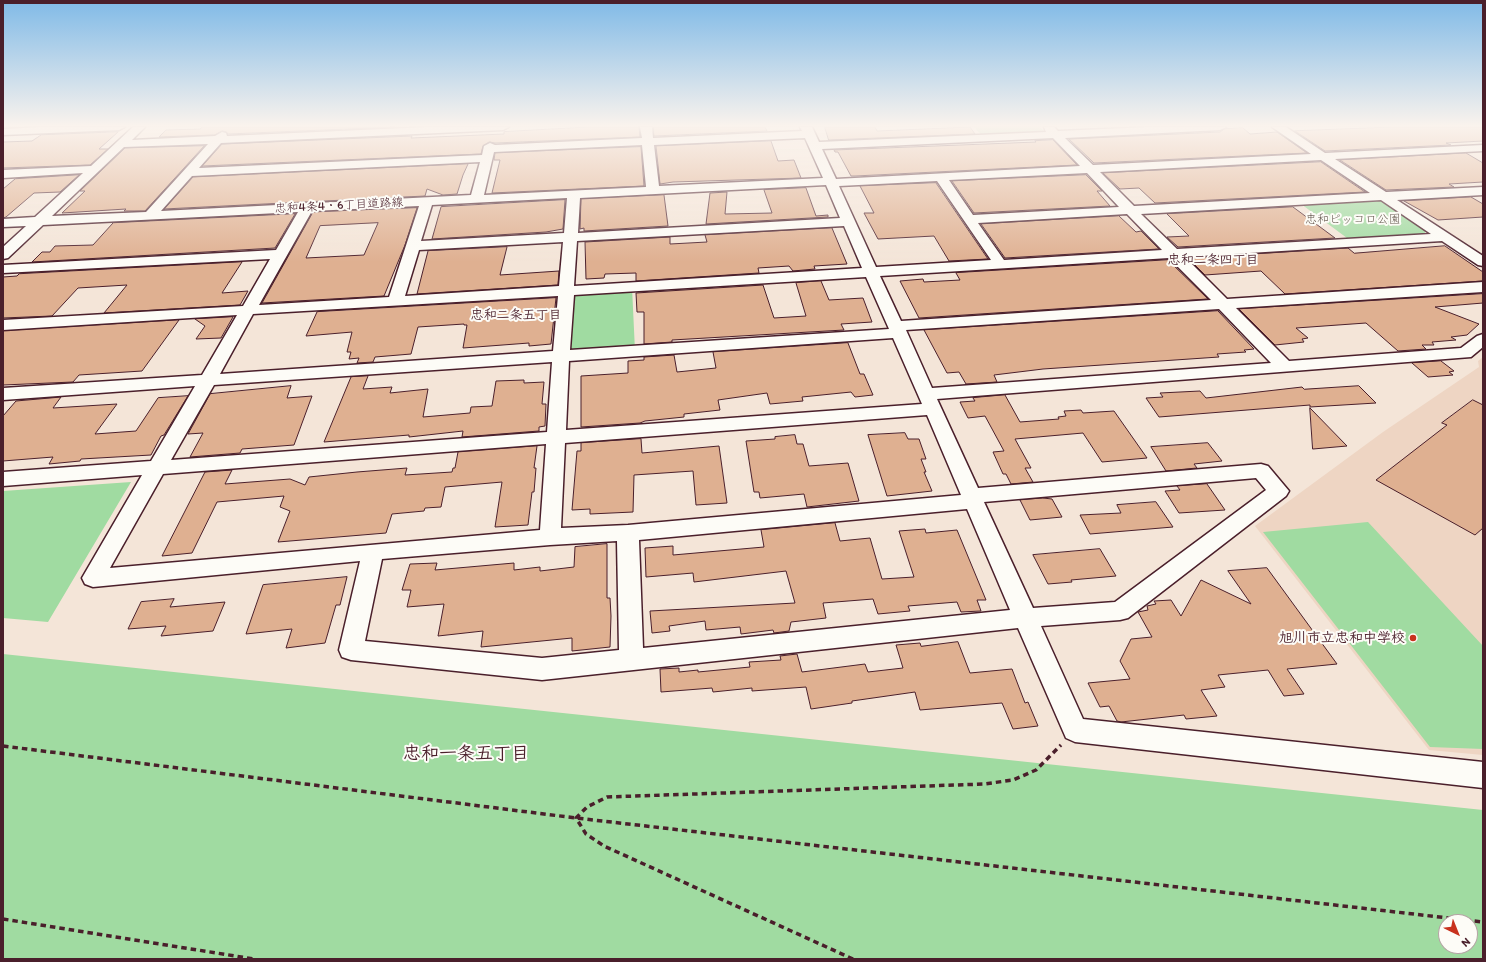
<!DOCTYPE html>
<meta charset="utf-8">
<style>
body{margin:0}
#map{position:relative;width:1486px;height:962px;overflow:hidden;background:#f4e5d8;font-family:Itim,sans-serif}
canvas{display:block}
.frame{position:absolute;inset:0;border:4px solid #4a1f2b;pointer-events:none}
.north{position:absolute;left:1438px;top:914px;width:40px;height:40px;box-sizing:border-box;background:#fdfcf7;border:1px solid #b5a4a5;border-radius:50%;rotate:137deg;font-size:11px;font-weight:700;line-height:16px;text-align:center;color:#4a1f2b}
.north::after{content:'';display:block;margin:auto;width:14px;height:18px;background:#c8321e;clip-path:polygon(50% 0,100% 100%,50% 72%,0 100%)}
</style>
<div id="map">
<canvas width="1486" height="962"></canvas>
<div class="frame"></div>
<div class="north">N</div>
</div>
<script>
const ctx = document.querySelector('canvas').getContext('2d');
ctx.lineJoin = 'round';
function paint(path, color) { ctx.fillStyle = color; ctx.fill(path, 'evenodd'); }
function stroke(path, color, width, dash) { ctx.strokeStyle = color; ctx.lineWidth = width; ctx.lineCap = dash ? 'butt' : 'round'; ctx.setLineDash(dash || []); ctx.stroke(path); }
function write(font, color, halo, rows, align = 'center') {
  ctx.font = font + ' Itim,"Klee One",sans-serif'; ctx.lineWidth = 4; ctx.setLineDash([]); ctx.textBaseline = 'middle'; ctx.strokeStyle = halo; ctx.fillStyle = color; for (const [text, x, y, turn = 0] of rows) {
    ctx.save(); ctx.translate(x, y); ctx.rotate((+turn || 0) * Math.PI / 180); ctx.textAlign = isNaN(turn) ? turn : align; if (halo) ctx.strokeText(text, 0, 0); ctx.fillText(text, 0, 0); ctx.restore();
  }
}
paint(new Path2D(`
 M1483 357V755L1429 750 1255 526 1383 432 1479 367 1478 361Z`), '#eed5c3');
paint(new Path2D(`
 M974 127H1040L1045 132 982 136Z
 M1379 200 1426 231 1424 234 1347 238 1301 204Z
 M632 287 635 351 561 356 566 290Z
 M131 482 48 622 3 618V491Z
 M1368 522 1483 646V749L1430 747 1263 532Z
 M3 654 1483 810V959H3ZM1446 922H1470V946H1446Z`), '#a0dba1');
const building = new Path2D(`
 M202 127H395L228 134 226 132 222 131 215 135 159 137 166 130 200 129Z
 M588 127H639L640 137 495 143 489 142 483 146 481 154 202 166 222 144 412 136 411 138 504 134V132Z
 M654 127H765L767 131 654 136Z
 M825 127H875L877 131 970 127 975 134 829 140Z
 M1392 127H1483V141L1446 143 1451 145 1325 151 1295 131Z
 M1243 128 1250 134 1277 132 1307 153 1094 163 1069 139 1220 132 1224 129Z
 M118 132 99 149H108L90 165 3 168V142L32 141 41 135Z
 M1053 140 1077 165 855 176H851L838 152H835L834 150 1036 142 1035 141Z
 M771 141 778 161 794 160 801 178 673 182 660 184 656 146Z
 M204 146 145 211H124L126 209 62 213 85 191H80L125 148Z
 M641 147 644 186 492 193 500 160H494L495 153Z
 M1466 153 1483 163V182L1449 184 1454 187 1386 190 1340 160Z
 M1321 162 1365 192 1155 203 1139 188 1120 189 1103 173Z
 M468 164 463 175 457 194 443 195 427 189 425 196 164 209 193 177Z
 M79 175 60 192 34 193 6 217 3 218V189L15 179Z
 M1086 175 1102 191H1097L1110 206 974 213 952 181Z
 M936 183 988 259 949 261 934 236 878 239 864 213H874L860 186Z
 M806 188 816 216 828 215V217L706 224 710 193 727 192 725 214 772 213 764 190Z
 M664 195 668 226 584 231V228L580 229 581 199Z
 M1471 197 1483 204V217L1438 220 1404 201Z
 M565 200 563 229 546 232 432 239 441 207Z
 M1293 207 1335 238 1178 247 1167 237 1189 236 1167 214Z
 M417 208 405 245 384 296 262 303 313 212ZM378 223 364 255 306 258 320 226Z
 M295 214 275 248 32 262 42 252H50L55 246 93 245 113 223Z
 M1119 216 1136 232 1141 231 1159 249 1005 258 981 224Z
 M832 228 847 264 814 266 815 269 793 271 789 266 758 268 759 273 636 281V273L605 274 604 278 586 279 585 242 670 237V244L707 242 705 235Z
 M1445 246 1483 272V281L1285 294 1261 271 1205 275 1188 258 1348 248 1354 253Z
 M507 247 500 275 559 271 558 285 417 294 428 251Z
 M1168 260 1208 299 919 318 900 281 923 279 924 282 960 280 956 273Z
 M242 262 222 293 248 291 240 305 104 313 127 285 78 288 52 316 3 318V277L17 276 19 274Z
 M821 281 829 300 863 298 872 322 841 324 844 330 672 340V342L644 344V312H637L636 293 763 285 774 318 806 316 796 283Z
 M1483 294V303L1435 307 1479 324 1467 335 1451 337 1456 340 1432 342 1434 345H1422L1426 349 1398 351 1366 323 1296 328 1308 338 1302 339 1304 342 1275 345 1239 309Z
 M556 298 551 344 529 346V343L463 348 467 325H464V324L418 327 411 354 375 357 373 362 357 363 359 358 349 359 351 352H347L352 332 306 336 317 312Z
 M1218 311 1254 349 1244 350 1246 352 1217 354 1219 357 1043 369 994 375 997 382 966 384 959 372 947 373 924 330Z
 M233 317 221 338 196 339 205 326 195 319Z
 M179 320 142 371 79 375 73 382 3 385V331Z
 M848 343 860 374H864L873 395 855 397 851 392 802 397 803 401 770 404 767 393 718 400 720 410 684 414V417L645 421 640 423 581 427V376L628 373V361L644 360V357L674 355 677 372 716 368 713 352Z
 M1441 361 1454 371 1449 372 1453 375 1428 377 1412 363Z
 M368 376 363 389 392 387 390 393 428 389 423 417 470 413 471 407 492 406 496 381 524 380V383L544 382 542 404H546L545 426 539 427V431L462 437 463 431 409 437V435L324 442 351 377Z
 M291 386 287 398 312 396 294 445 242 449 240 453 190 457 203 433 188 434 210 394Z
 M1359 386 1376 403 1310 407V405L1159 417 1146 398 1163 397 1160 393 1200 391 1206 398 1302 387 1304 389Z
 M1005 395 1020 422 1059 419 1058 417 1066 416 1064 411 1081 410 1083 413 1114 411 1147 458 1102 462 1083 433 1015 439 1031 468H1025L1033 482 1011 484 1006 474H1003L993 452 1004 451 985 416 968 418 960 402 975 401 973 398Z
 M188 396 164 435 161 436 151 455 81 459 80 461 49 464 53 457 3 461V416L16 401 61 397 53 408 117 404 95 434 136 431 158 398Z
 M1473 400 1483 405V528L1475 535 1376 480 1447 425 1442 423Z
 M1310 408 1347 446 1313 449Z
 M905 433 908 439H919L926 459H921L926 472H924L932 491 887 496 868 435Z
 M795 435 797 444H803L809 466 848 463 859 501 807 507 804 494 760 498 759 492H754L746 441 775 439V437Z
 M641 439 642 453 719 446 727 503 696 505 693 471 634 475 633 512 590 514V509L572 510 577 451H581V443Z
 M1208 443 1222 461 1194 464 1197 468 1166 471 1151 447Z
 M537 446 534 468H536L534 492H532L528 525 495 527 502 482 445 487 441 507 425 508 424 511 392 514 386 533 278 542 290 511 280 507 284 496 217 502 192 553 162 556 205 472 232 470 225 484 290 479 305 485 309 477 357 472 407 468 405 475 452 472 453 468H455L458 452Z
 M1207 484 1225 510 1179 513 1165 491 1180 490 1177 486Z
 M1043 498 1052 499 1062 517 1030 520 1020 500Z
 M1156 502 1173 527 1090 534 1080 515 1121 513 1117 505Z
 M835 523 840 541 870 538 882 579 914 577 899 531 925 529 926 533 957 530 986 600H977L981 611 961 612 957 602 908 606 910 611 878 614 873 599 823 603 826 618 791 622 789 631 774 633 773 630 741 634 740 627 706 630 705 621 669 626 670 631 652 633 650 611 795 603 786 571 694 582 693 573 646 577 645 548 673 546V555L764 547 761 530Z
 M607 544V598H610L611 616 610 647 572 651V638L481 647 483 631 438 636 444 604 407 607 411 590H402L410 564 437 563 435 570 514 563V570L540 567V571L574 567 575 547Z
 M1100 549 1116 576 1071 580 1072 582 1048 584 1033 555Z
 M1267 568 1337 664 1287 669 1304 694 1284 696 1268 670 1218 675 1225 687 1201 690 1217 716 1186 719 1184 715 1121 722 1117 721 1109 706 1100 707 1088 683 1130 679 1120 661 1131 639 1152 637 1138 612 1148 610 1147 606 1156 604 1154 601 1171 600 1181 616 1201 580 1251 604 1228 571Z
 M347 577 340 605H336L325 643 286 648 292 629 246 634 263 585Z
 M174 599 170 607 225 602 213 631 161 636 166 626 128 629 141 602Z
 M958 642 970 673 1012 669 1025 703 1028 702 1038 726 1013 729 1002 703 920 710 915 692 852 701V703L811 709 806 687 752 691V688L713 692 712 688 661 692 660 669 679 668V672L698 670V672L750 667 749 662 781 660 780 656 797 654 802 672 865 664 868 672 903 668 896 645 920 643 921 646Z`);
paint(building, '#dfb091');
stroke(building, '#4a1f2b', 1);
const minor = new Path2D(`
 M41 127H125L119 130 3 135V129Z
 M133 127H145L132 140 215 136 222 132 226 133 227 136 428 127H509L503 130 221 143 199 168 482 155 484 146 490 143 495 145 642 138 640 127H652L653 138 802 131 800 127H812L819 142 1046 132 1044 127H1054L1058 131 1149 127H1226L1220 130 1065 138 1093 165 1311 154 1272 127H1286L1325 153 1483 145V151L1335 159 1386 192 1483 187V195L1397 200 1483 256V266L1478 265 1442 241 1185 257 1227 299 1483 282V292L1236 308 1289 361 1461 348 1477 336 1483 334V347L1471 357 937 399 978 488 1261 464 1268 466 1289 491 1286 496 1128 618 1120 620 1041 626 1083 719 1483 762V788L1075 742 1066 738 1018 628 542 680 351 660 342 657 339 650 360 561 93 587 85 584 82 578 142 475 3 486V472L151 461 195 386 3 400V388L202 375 237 315 3 330V320L243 306 270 259 3 273V265L276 250 298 212 43 225 8 258 3 259V247L26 226 3 227V219L35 217 83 173 3 178V170L91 166ZM805 138 823 178 659 186 654 145ZM1053 138 1080 166 836 179 822 149ZM208 144 146 212 52 216 124 147ZM642 145 646 187 484 195 494 152ZM1321 160 1370 193 1134 206 1100 172ZM480 162 471 195 161 211 192 176ZM1087 173 1119 207 973 215 949 180ZM937 181 991 260 876 267 839 186ZM826 185 840 218 578 233 580 198ZM567 198 564 233 421 241 432 205ZM1381 200 1431 234 1177 249 1141 214ZM419 206 389 297 259 305 312 211ZM1127 214 1162 250 1004 260 978 223ZM844 226 862 268 574 286 577 241ZM563 242 559 286 405 296 419 250ZM1169 258 1211 300 901 321 880 276ZM866 277 889 329 570 350 574 295ZM558 296 553 351 220 374 253 314ZM1219 309 1271 363 932 388 906 330ZM893 338 922 404 566 430 569 361ZM552 362 547 432 171 460 214 385ZM927 415 961 495 628 525 561 528 565 443ZM546 444 540 530 110 568 163 474ZM1256 478 1266 490 1115 602 1033 608 984 502ZM967 509 1010 610 643 648 639 540ZM617 541 619 650 542 658 365 641 382 559 550 545Z`);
stroke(minor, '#4a1f2b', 3);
stroke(new Path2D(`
 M3 746 576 818 1483 922
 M3 919 254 959
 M853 959 604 846 586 834 576 818 587 807 607 797 984 784 1013 780 1036 770 1061 745`), '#4a1f2b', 3.5, [5.5, 4]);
paint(minor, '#fdfcf7');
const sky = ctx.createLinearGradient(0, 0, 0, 262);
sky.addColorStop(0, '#80bae7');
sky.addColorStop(0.48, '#faf3ed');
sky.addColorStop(1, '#faf3ed00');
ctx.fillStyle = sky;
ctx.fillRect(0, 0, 1486, 262);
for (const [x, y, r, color] of [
 [1413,638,4,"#c8321e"]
]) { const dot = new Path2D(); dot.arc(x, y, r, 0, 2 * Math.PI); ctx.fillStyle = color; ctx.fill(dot); stroke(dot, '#fdfcf7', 1.5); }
write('12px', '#4a1f2b', '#fdfcf7', [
 ["忠和4条4・6丁目道路線",339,206,-3]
]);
write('12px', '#64574e', '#fdfcf7', [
 ["忠和ピッコロ公園",1353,220]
]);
write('bold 13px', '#4a1f2b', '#fdfcf7', [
 ["忠和二条四丁目",1213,261],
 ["忠和二条五丁目",516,316]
]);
write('bold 14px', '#4a1f2b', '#fdfcf7', [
 ["旭川市立忠和中学校",1405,638]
], 'right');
write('bold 18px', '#4a1f2b', '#fdfcf7', [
 ["忠和一条五丁目",466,754]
]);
</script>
